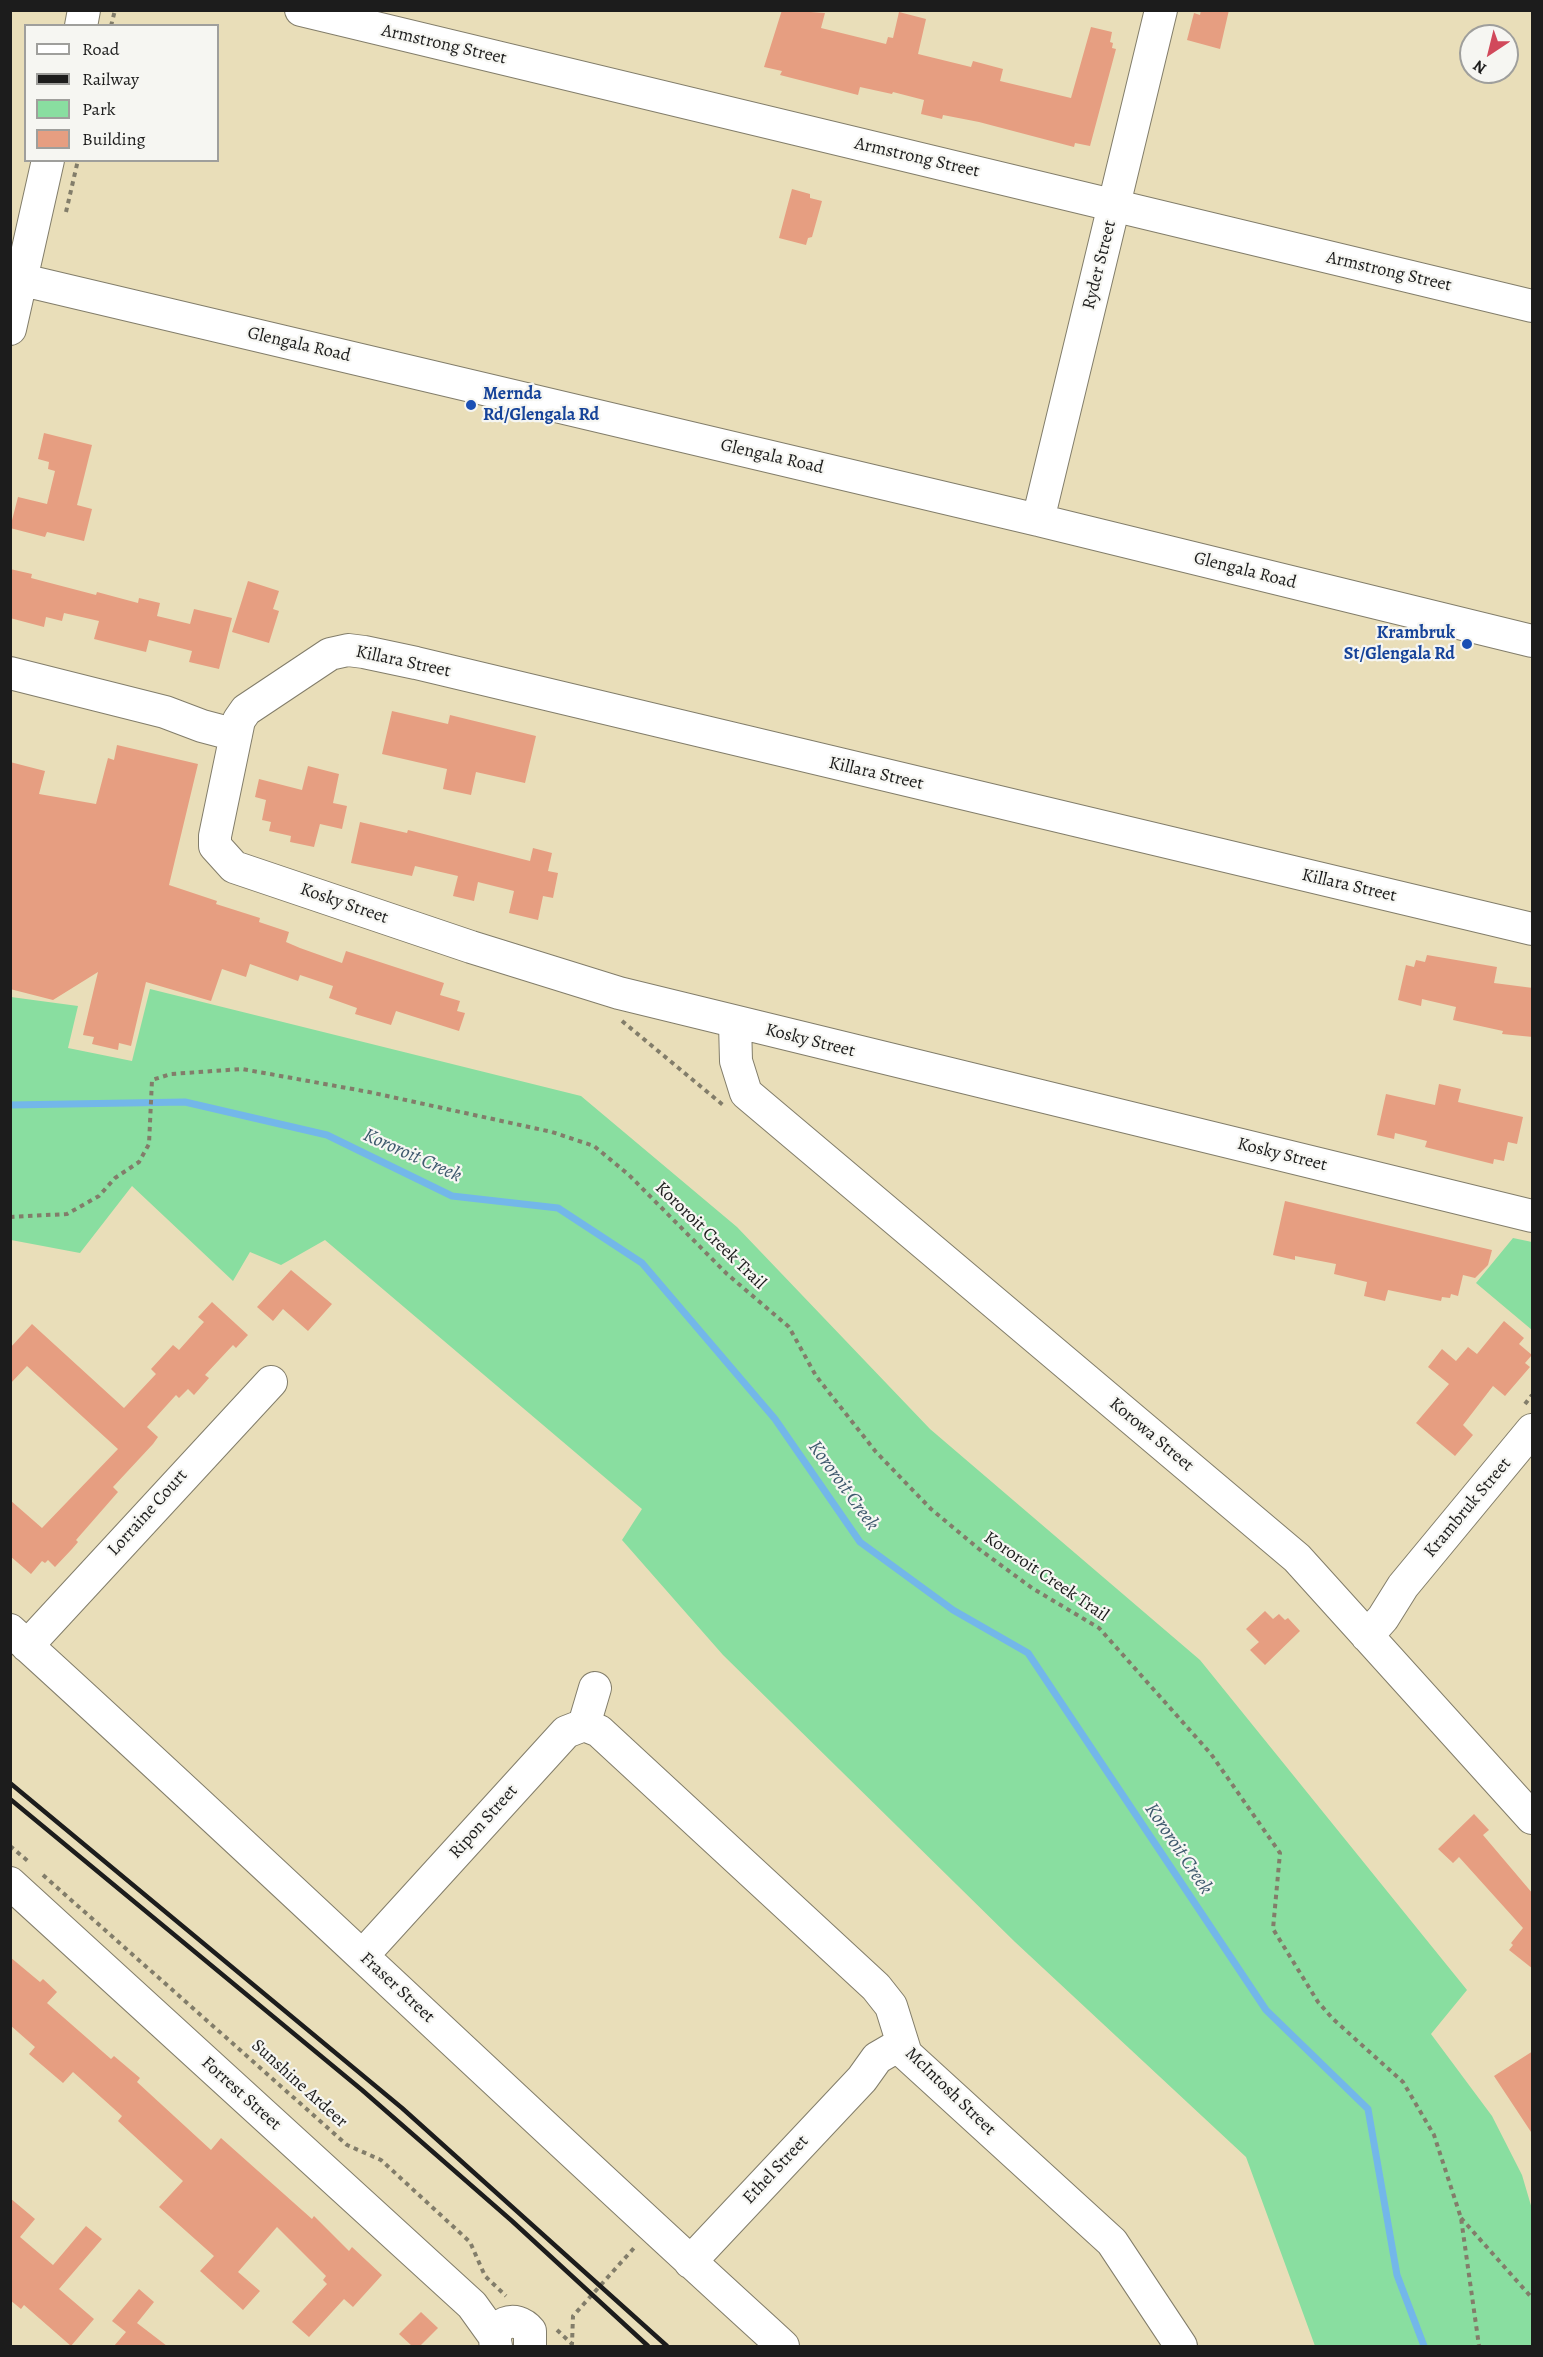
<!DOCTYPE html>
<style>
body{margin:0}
#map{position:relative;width:1543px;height:2357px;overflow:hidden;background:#e9deb9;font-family:Alegreya,serif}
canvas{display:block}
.frame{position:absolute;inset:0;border:12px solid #1c1c1c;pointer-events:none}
.legend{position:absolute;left:24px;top:24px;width:195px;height:138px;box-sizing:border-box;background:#f6f6f2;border:2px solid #9f9f9c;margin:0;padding:8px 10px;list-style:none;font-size:18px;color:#1c1c1c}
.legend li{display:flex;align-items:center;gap:12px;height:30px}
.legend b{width:30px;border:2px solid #9f9f9c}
.north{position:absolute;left:1459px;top:24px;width:60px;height:60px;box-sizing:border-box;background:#f6f6f2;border:2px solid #9f9f9c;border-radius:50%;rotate:215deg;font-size:16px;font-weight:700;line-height:24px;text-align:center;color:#1c1c1c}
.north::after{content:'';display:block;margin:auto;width:21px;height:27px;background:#d1495b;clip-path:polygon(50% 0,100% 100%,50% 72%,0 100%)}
</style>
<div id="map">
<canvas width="1543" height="2357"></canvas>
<div class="frame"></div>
<ul class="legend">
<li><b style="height:8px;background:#fff"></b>Road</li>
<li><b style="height:8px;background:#1c1c1c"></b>Railway</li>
<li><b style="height:16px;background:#89dea0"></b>Park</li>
<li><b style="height:16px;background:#e69e81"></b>Building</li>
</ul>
<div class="north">N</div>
</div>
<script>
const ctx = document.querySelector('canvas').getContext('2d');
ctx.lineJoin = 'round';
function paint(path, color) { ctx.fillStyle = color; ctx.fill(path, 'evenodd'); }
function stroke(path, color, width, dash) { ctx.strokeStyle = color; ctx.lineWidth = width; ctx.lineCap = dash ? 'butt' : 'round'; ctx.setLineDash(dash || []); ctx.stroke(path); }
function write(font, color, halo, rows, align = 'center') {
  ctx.font = font + ' Alegreya,serif'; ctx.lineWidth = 4.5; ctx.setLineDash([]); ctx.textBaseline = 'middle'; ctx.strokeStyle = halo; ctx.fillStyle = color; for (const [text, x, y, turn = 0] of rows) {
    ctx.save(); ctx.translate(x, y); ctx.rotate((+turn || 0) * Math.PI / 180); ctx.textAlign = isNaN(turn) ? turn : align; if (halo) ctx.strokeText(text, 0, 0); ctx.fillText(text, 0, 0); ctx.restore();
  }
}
paint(new Path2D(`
 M150 989 581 1096 737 1227 930 1429 1200 1660 1467 1990 1431 2034 1492 2116 1522 2175 1532 2209V2346H1315L1246 2157 1015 1942 723 1655 622 1540 642 1509 325 1240 281 1265 250 1252 233 1281 132 1186 80 1253 11 1240V997L78 1006 68 1048 132 1061Z
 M1513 1238 1532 1242V1330L1476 1283Z`), '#89dea0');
stroke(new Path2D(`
 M10 1105 185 1102 327 1135 452 1196 558 1208 642 1263 775 1419 860 1542 953 1610 1028 1653 1266 2010 1368 2109 1397 2275 1424 2346`), '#73b7e9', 7);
paint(new Path2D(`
 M782 10 825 13 821 28 886 44 888 37 893 38 899 12 926 19 918 54 971 67 973 61 1003 69 1000 81 1071 98 1091 27 1112 32 1110 42 1113 43 1112 48 1116 49 1090 146 1075 143 1074 147 979 122 943 115 942 119 921 114 924 100 893 92 892 94 860 87 858 95 780 75 782 71 764 67Z
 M1201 10H1229L1220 49 1187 40 1194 13 1200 15Z
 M792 189 810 194V198L822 201 812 237 808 238 806 245 779 238Z
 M44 433 92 445 77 505 92 509 84 541 47 532 45 537 10 528 18 497 47 504 55 471 48 469 49 462 38 459Z
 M10 569 32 574 31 578 96 595 97 592 138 603 139 598 160 603 157 616 190 624 194 609 232 618 219 669 189 662 192 651 149 640 146 652 94 639 99 621 64 613 62 621 46 617 44 627 10 618Z
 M248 581 279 591 273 609 279 611 269 643 232 632Z
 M392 711 448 724 450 715 536 736 525 783 476 772 471 795 443 789 447 769 382 754Z
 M117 745 198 764 169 885 217 901 216 904 260 918 259 922 289 932 286 942 300 948 342 963 346 951 444 983 440 995 460 1001 457 1011 465 1013 459 1031 396 1011 391 1025 355 1014 357 1008 329 998 333 986 300 975 298 981 250 964 246 977 222 969 211 1001 146 982 131 1046 119 1043 118 1050 92 1044 94 1037 83 1035 98 972 53 1000 10 989V762L45 771 39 794 96 804 108 758 114 760Z
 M308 766 339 774 333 803 347 806 342 829 320 824 314 847 290 842 291 836 269 831 271 822 262 820 266 800 255 797 259 779 302 790Z
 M360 822 407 833 408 830 530 861 533 848 552 853 548 871 558 873 553 898 543 896 538 920 509 913 514 891 478 882 474 901 453 896 458 876 415 866 412 876 351 863Z
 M1427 955 1497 967 1494 983 1533 988V1037L1502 1034 1503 1031 1453 1020 1456 1007 1422 999 1421 1006 1398 1000 1406 965 1414 967 1416 960 1425 962Z
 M1439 1084 1461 1089 1458 1102 1523 1117 1517 1144 1508 1142 1504 1161 1494 1159 1493 1164 1425 1147 1427 1141 1395 1133 1394 1139 1377 1135 1386 1094 1435 1105Z
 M1285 1201 1492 1250 1488 1265 1475 1278 1463 1275 1458 1296 1451 1294 1450 1298 1442 1297 1441 1301 1388 1290 1385 1301 1364 1296 1367 1282 1334 1274 1336 1264 1295 1256V1260L1273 1255Z
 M291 1270 332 1304 308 1331 283 1309 273 1321 257 1307Z
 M212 1302 248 1335 236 1348 233 1345 205 1375 209 1378 194 1395 188 1389 179 1398 176 1395 147 1427 158 1437 153 1444 113 1487 118 1492 76 1540 78 1542 72 1549 55 1567 48 1560 45 1563 42 1561 31 1574 10 1556V1500L42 1528 118 1449 27 1366 10 1384V1348L32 1324 124 1408 156 1374 151 1369 173 1345 179 1350 204 1322 198 1317Z
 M1504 1321 1524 1338 1519 1344 1532 1355 1525 1363 1530 1367 1505 1396 1493 1386 1463 1425 1473 1435 1455 1456 1416 1423 1449 1384 1428 1367 1442 1349 1456 1361 1468 1347 1477 1354Z
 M1265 1611 1273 1619 1279 1614 1285 1620 1288 1618 1300 1631 1265 1665 1250 1650 1259 1642 1246 1629Z
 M1474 1814 1489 1830 1483 1835 1533 1894V1969L1509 1950 1513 1945 1511 1943 1523 1928 1459 1857 1453 1863 1438 1849Z
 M10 1957 40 1982 43 1979 57 1992 47 2003 111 2059 114 2056 140 2078 137 2082 211 2150 221 2138 312 2219 314 2216 349 2251 352 2247 382 2275 353 2307 344 2299 309 2337 292 2322 327 2284 323 2280 326 2276 277 2227 238 2272 260 2291 243 2310 200 2271 214 2256 159 2207 183 2181 118 2121 122 2116 73 2072 63 2083 29 2054 35 2047 10 2025Z
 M1533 2051V2135L1494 2076Z
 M10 2198 35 2219 20 2237 53 2265 86 2226 102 2239 59 2289 94 2319 71 2346 24 2305 21 2309 10 2300Z
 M139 2289 154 2302 137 2323 167 2346H114L126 2332 112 2321Z
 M421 2312 438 2328 420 2346H412L399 2334Z`), '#e69e81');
const minor = new Path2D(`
 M301 10 1532 306
 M81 26 84 10
 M10 277 1038 520 1532 641
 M10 329 48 160
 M1038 520 1161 10
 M10 673 165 712 202 726 236 735
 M1532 929 416 663 364 652 348 650 330 654 246 710 239 720 215 836V846L234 867 471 947 619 993 1532 1216
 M735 1023 736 1061 746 1093 1297 1558 1532 1818
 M10 1630C270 1866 523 2110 783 2346
 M1367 1636 1383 1618 1403 1586 1532 1430
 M27 1646 271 1382
 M584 1725 599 1731 876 1987 891 2006 906 2054 1112 2242 1181 2346
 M10 1883 472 2305 495 2337
 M363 1955 566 1732 584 1725 595 1688
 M690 2262 862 2079 877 2058 901 2044
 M496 2346C490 2323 516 2313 530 2331V2346`);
stroke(minor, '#827d6a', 34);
stroke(new Path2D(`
 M111 26 115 10
 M66 212 78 160
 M622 1021 723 1105
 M10 1217 67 1214 99 1196 115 1178 139 1162 149 1144 152 1080 171 1074 242 1069 369 1092 552 1132 594 1146 629 1175 727 1274 789 1327 816 1376 876 1452 931 1509 979 1549 1032 1588 1099 1628 1211 1754 1280 1853 1273 1929 1318 2002 1333 2019 1403 2082 1434 2135 1461 2218 1479 2346
 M1525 1404 1532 1395
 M10 1846 29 1862
 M43 1875 347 2145 381 2160 470 2242 485 2276 506 2296
 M1461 2218 1532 2298
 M557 2330 572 2344 573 2316 634 2248 636 2250`), '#827d6a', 4, [4.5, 4.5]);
stroke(minor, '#fff', 32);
stroke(new Path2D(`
 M10 1783 402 2108 667 2346
 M10 1799 362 2090 512 2221 648 2346`), '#1c1c1c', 4.5);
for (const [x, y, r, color] of [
 [471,405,6,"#1a4fb4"],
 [1467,644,6,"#1a4fb4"]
]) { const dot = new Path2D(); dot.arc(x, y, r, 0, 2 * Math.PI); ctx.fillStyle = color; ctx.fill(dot); stroke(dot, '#f6f6f2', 2); }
write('18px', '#1c1c1c', '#f6f6f2', [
 ["Armstrong Street",444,45,13],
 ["Armstrong Street",917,158,13],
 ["Ryder Street",1100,265,-76],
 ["Armstrong Street",1389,272,13],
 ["Glengala Road",299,345,13],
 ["Glengala Road",772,457,13],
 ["Glengala Road",1245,571,14],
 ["Killara Street",403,662,12],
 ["Killara Street",876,774,13],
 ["Killara Street",1349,886,13],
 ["Kosky Street",344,904,19],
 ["Kosky Street",810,1041,14],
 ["Kosky Street",1282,1155,14],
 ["Kororoit Creek Trail",710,1236,44],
 ["Korowa Street",1151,1435,40],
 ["Krambruk Street",1468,1508,-50],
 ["Lorraine Court",148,1513,-48],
 ["Kororoit Creek Trail",1046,1577,34],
 ["Ripon Street",484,1822,-48],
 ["Fraser Street",397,1988,43],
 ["Sunshine Ardeer",299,2084,42],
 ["McIntosh Street",950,2092,44],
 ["Forrest Street",241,2094,42],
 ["Ethel Street",776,2170,-47]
]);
write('bold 18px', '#164399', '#f6f6f2', [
 ["Mernda",483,395],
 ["Rd/Glengala Rd",483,416],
 ["Krambruk",1455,634,"right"],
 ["St/Glengala Rd",1455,655,"right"]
], 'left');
write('italic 20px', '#3f5a6e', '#f6f6f2', [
 ["Kororoit Creek",412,1156,24],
 ["Kororoit Creek",843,1486,54],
 ["Kororoit Creek",1178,1849,56]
]);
</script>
